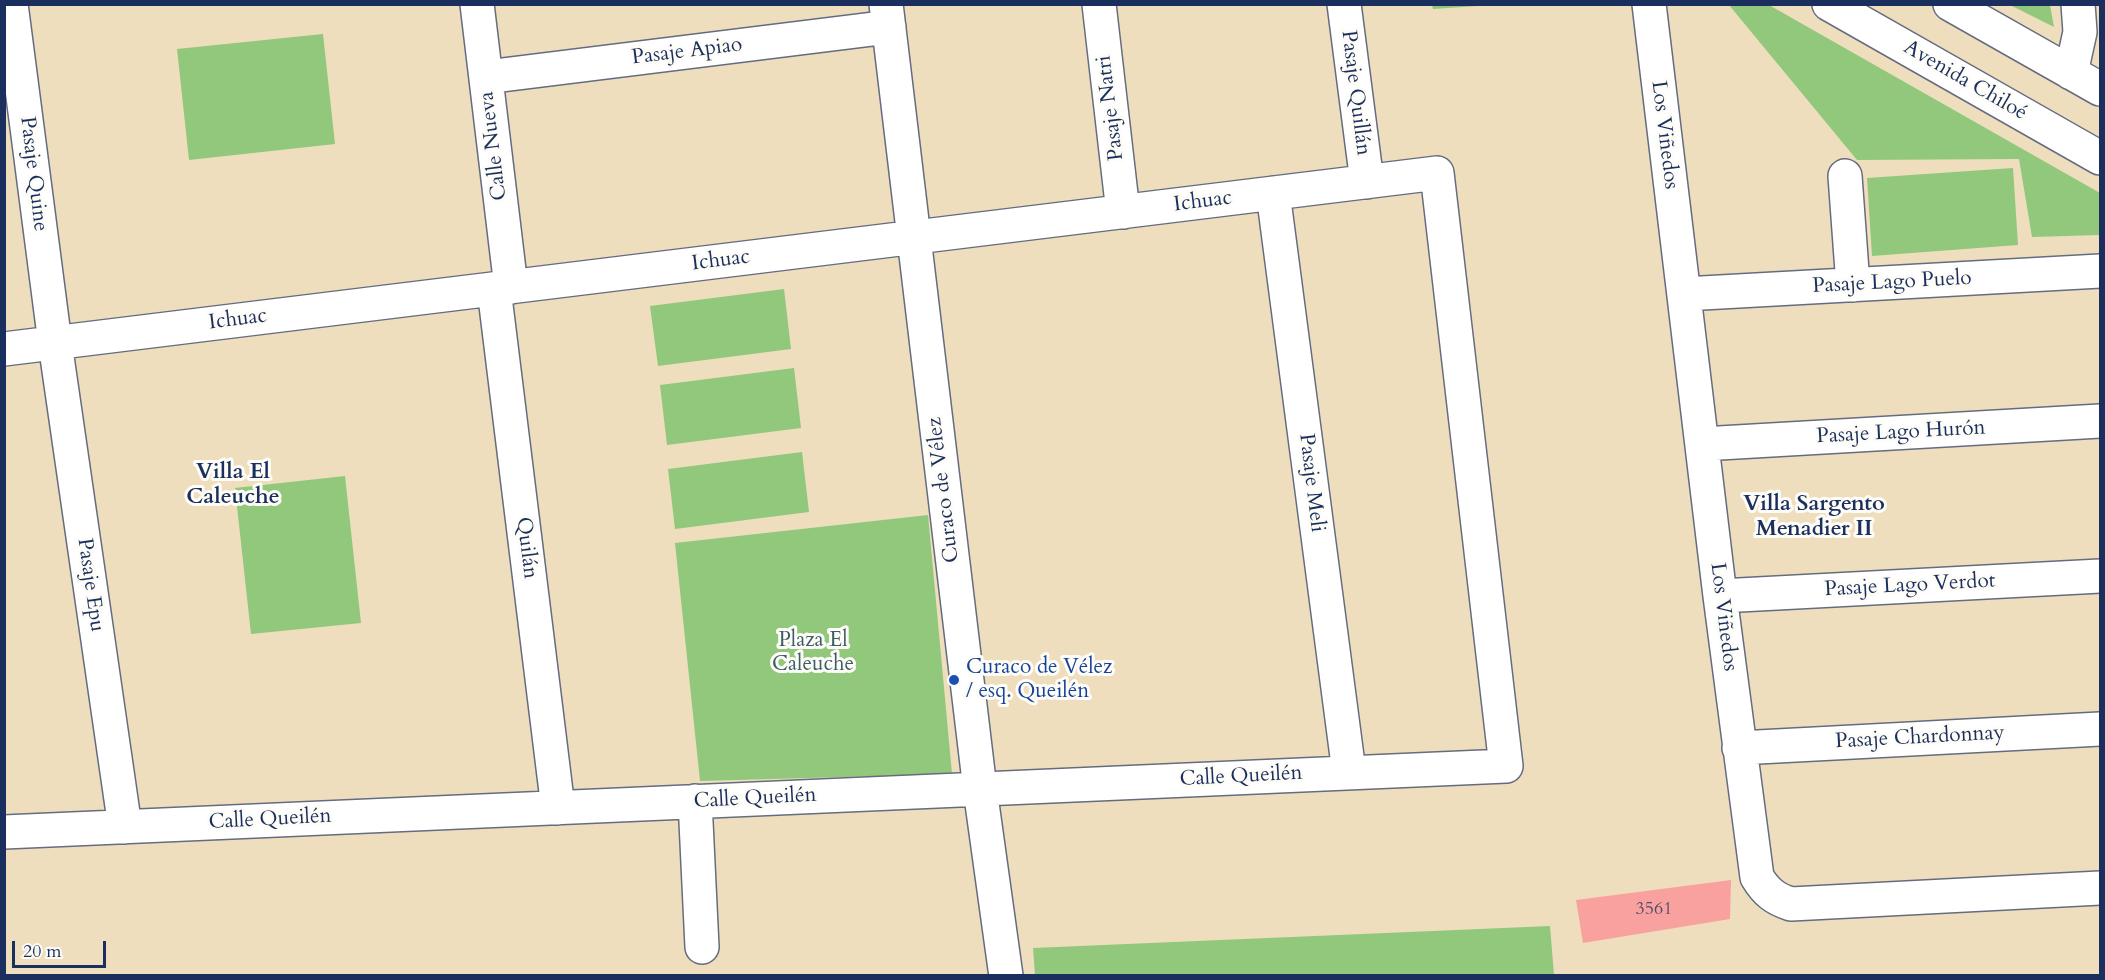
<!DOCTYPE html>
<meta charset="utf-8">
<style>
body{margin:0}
#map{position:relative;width:2105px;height:980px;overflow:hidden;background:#eedebd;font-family:Cardo,serif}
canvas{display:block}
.frame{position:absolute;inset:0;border:6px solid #1b2f5e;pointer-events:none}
.scale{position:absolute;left:12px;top:941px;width:94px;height:27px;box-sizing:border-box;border:3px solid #1b2f5e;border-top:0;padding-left:8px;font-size:18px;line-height:21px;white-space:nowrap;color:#1b2f5e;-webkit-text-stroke:4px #fdfcf7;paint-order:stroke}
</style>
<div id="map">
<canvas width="2105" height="980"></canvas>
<div class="frame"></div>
<div class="scale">20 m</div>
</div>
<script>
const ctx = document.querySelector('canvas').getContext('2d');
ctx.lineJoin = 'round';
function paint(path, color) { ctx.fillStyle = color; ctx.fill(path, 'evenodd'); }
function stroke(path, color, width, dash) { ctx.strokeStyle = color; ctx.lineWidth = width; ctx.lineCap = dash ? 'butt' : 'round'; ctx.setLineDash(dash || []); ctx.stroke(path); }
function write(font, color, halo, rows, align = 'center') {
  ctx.font = font + ' Cardo,serif'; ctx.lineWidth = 6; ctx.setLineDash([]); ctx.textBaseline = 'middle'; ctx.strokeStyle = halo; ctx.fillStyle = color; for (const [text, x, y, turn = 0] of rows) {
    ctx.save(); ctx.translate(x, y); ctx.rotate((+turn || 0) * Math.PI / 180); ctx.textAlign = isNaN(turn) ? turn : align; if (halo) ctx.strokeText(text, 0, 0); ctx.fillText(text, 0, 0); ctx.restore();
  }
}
paint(new Path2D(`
 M1432 5V4L1492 5 1433 9Z
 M1729 5H1769L2100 193V235L2032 237 2019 159 1857 160Z
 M2010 5H2050L2054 27Z
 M323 34 335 144 189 160 177 49Z
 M2013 168 2018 245 1872 256 1867 178Z
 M784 289 791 349 658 366 650 306Z
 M794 368 801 428 667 445 660 385Z
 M802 452 809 512 675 529 668 469Z
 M345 476 361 623 251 634 235 488Z
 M928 515 952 774 700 781 675 543Z
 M1550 926 1554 975H1035L1033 948Z`), '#91c87b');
paint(new Path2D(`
 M1731 880 1730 919 1583 943 1576 900Z`), '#f9a19e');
const minor = new Path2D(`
 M11 4 55 343 125 827
 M477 4 511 287
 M886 4 980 789 1006 976
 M1099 4 1123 212
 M1344 4 1367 182
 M1649 4 1720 596 1757 877C1766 892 1775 899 1791 904L2100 888
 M1829 4 2100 158
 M1950 4 2100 89
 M2071 73 2080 32 2078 4
 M486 77 889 27
 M1845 176 1853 285
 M1273 193 1349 772
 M494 289 558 808
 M1684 294 2100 271
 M4 349 1437 173 1506 766 4 832
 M1702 444 2100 421
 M1720 596 2100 576
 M1739 748 2100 729
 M695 801 702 947`);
stroke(minor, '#656c7f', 36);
stroke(minor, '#fff', 33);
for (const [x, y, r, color] of [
 [954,680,6,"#1a4fb4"]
]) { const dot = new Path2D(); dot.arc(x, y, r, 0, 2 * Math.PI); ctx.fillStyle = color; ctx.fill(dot); stroke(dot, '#fdfcf7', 2); }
write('18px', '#524c6e', null, [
 ["3561",1654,910]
]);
write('21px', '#1b2f5e', '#fdfcf7', [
 ["Pasaje Apiao",687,52,-7],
 ["Avenida Chiloé",1965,81,30],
 ["Pasaje Quillán",1355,93,83],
 ["Pasaje Natri",1111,108,-97],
 ["Los Viñedos",1664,135,83],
 ["Calle Nueva",494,146,-97],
 ["Pasaje Quine",33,174,83],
 ["Ichuac",1203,202,-7],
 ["Ichuac",721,261,-7],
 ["Pasaje Lago Puelo",1892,283,-3],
 ["Ichuac",238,320,-7],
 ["Pasaje Lago Hurón",1901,433,-3],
 ["Pasaje Meli",1311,483,83],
 ["Curaco de Vélez",944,490,-97],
 ["Quilán",526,548,83],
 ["Pasaje Epu",90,585,82],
 ["Pasaje Lago Verdot",1910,586,-3],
 ["Los Viñedos",1723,617,83],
 ["Pasaje Chardonnay",1920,738,-3],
 ["Calle Queilén",1241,777,-3],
 ["Calle Queilén",755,799,-3],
 ["Calle Queilén",270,820,-3]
]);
write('21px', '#3e5d67', '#fdfcf7', [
 ["Plaza El",813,641],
 ["Caleuche",813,665]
]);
write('21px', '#164399', '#fdfcf7', [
 ["Curaco de Vélez",966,668],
 ["/ esq. Queilén",966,692]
], 'left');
write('bold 22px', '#1b2f5e', '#fdfcf7', [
 ["Villa El",233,473],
 ["Caleuche",233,498],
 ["Villa Sargento",1814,505],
 ["Menadier II",1814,530]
]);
</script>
